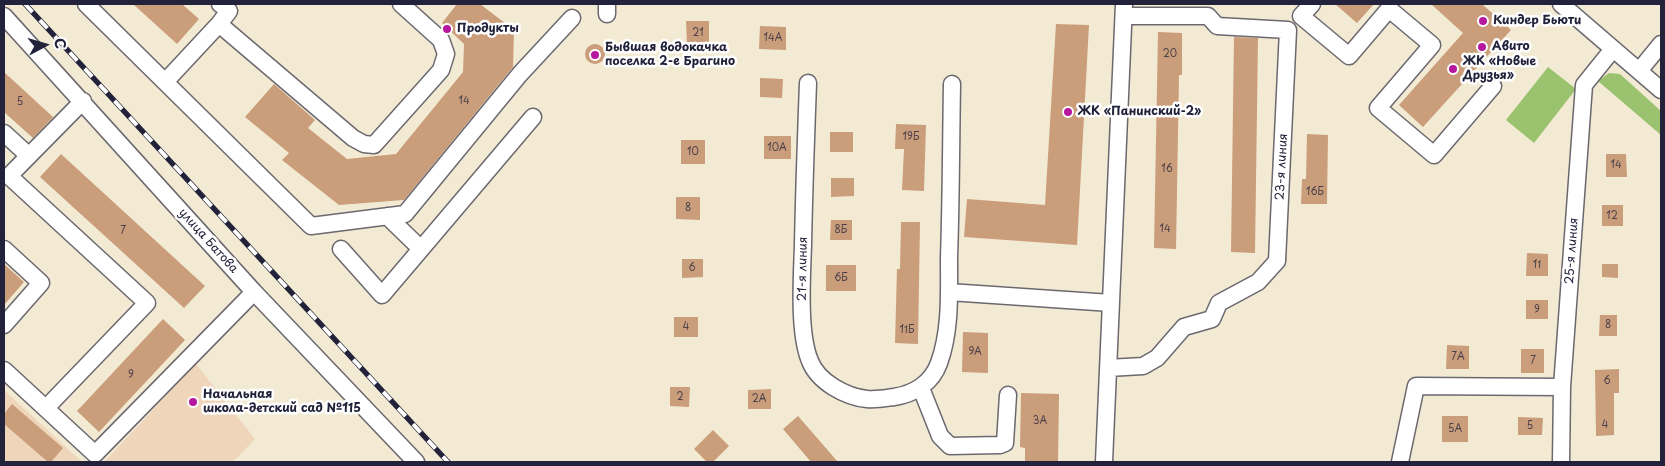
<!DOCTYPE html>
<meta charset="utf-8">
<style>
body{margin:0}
#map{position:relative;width:1665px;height:466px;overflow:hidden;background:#f3ead3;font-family:"Playpen Sans",sans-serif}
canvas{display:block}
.frame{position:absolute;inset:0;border:5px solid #22223b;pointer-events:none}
.north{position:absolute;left:20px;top:20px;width:50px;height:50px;-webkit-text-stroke:4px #fff;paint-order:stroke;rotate:84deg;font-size:14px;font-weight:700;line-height:20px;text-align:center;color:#22223b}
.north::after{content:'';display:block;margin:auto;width:18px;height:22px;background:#22223b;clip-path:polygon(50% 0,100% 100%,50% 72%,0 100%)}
</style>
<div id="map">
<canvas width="1665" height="466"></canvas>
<div class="frame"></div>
<div class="north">С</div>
</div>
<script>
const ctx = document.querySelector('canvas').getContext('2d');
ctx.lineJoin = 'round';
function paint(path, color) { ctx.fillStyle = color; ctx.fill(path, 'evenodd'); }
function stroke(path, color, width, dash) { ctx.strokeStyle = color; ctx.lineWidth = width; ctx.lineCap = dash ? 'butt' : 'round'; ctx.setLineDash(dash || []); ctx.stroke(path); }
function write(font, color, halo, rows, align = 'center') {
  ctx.font = font + ' "Playpen Sans",sans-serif'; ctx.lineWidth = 5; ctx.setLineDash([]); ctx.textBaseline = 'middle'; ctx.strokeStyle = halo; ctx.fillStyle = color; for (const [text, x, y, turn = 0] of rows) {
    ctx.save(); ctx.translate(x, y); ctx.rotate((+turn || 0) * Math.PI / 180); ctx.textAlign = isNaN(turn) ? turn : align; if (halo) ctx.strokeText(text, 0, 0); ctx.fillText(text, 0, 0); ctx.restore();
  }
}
paint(new Path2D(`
 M196 364 255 439 233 462H104Z
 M4 390 82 462H4Z`), '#efd6bb');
paint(new Path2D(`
 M1548 67 1576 89 1534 143 1506 120Z
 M1609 73 1620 74 1661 111V135L1598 81Z`), '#9bc26e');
paint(new Path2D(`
 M133 4H182L199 19 177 44Z
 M457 4H480L514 30 513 67 404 200 339 205 282 160 289 153 245 117 274 84 315 120 308 128 347 159 396 154 463 72 464 44 442 23Z
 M1335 4H1374L1357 23Z
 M1431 4H1482L1511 30 1423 127 1399 105 1463 33Z
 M686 21H709V44H687Z
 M1056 24 1089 25 1077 245 964 237 967 199 1045 205Z
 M760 26 786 27V50L759 49Z
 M1158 32 1182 33V75H1179L1176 249 1154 248Z
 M1234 37 1258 38 1255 253 1231 252Z
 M585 54a10 10 0 1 1 20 0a10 10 0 1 1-20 0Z
 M4 72 53 117 33 138 4 112Z
 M760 78 783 79 782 98 760 97Z
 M896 124 926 125 924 191 902 190 904 149H895Z
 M830 132H853V152H830Z
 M1307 134 1328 135 1327 204H1301L1302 179H1306Z
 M764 136H791V159H764Z
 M681 140H705V164H681Z
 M61 154 205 286 184 308 40 177Z
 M1606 154H1626L1627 177H1606Z
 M831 178H854V196L831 197Z
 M676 197H700V220L676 219Z
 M1602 205H1623V226H1602Z
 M831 220H852V240H830Z
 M901 222H920L918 344 895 343 897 269H900Z
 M1527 253 1548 254V276H1526Z
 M682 259H703V277L682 278Z
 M4 264 24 282 4 305Z
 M1602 264H1618V278L1602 277Z
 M826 265H856V291H826Z
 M1526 300H1548V319H1526Z
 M1600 315H1617V336H1599Z
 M674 317H698V337H674Z
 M163 319 185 340 99 432 77 411Z
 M963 332 988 333V373L962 372Z
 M1447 345 1469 346V369H1446Z
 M1521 349H1544V373H1521Z
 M1619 369V393H1614V435L1596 436 1595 370Z
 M670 387H690L689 407 670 406Z
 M771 389V409H748V390Z
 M1021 393 1059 394 1058 462H1025V448L1020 447Z
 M12 404 63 448 51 462H48L4 424V414Z
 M798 416 838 462H811L783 429Z
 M1442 416H1468V442H1442Z
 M1518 417 1543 418 1542 435H1518Z
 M713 430 729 446 713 462H707L694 449Z`), '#ca9d7b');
const minor = new Path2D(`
 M86 4 311 226 405 214 520 74 572 18
 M607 4V14
 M1312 4 1301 16 1349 56 1389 9 1432 45 1378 108 1434 155 1493 86
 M1561 4 1661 90
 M4 16 254 292 416 462
 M219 24 229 11 220 4
 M1639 71 1661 44
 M165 82 219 24 353 138 364 144 374 145 441 70 446 54 441 40 401 4
 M808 83C806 137 804 191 803 245 802 276 798 333 810 361 818 382 846 397 867 399 876 400 886 398 894 397 914 394 932 383 939 363 951 330 949 292 949 258 951 200 951 142 952 84
 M4 133 28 155
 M387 216 421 249
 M4 249 41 283 4 325
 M341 249 382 295 533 117
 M949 292 1111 303
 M1108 368 1143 366 1157 358 1184 327 1212 319 1219 303 1258 282 1277 261 1288 30 1217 26 1208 16H1124
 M4 370 95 454 254 292
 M921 388 940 436 950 446 1000 445 1005 443 1008 395
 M46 408 147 303 9 176 83 101
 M1104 462 1124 4
 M1400 462 1416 386 1562 387
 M1561 462 1562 387 1584 85 1613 49`);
stroke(minor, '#6b6870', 19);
stroke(minor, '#fff', 16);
const rail = new Path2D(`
 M25 4 448 462`);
stroke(rail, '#22223b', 5.5);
stroke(rail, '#fff', 4, [11]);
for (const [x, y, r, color] of [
 [1483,21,5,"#b5179e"],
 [447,29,5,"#b5179e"],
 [1482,47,5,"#b5179e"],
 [595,55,5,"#b5179e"],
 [1453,69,5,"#b5179e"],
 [1068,112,5,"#b5179e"],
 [193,402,5,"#b5179e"]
]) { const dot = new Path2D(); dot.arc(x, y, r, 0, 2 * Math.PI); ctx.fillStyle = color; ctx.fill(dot); stroke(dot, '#fff', 2); }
write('10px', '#4c414b', null, [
 ["21",698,33],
 ["14А",773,38],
 ["20",1170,54],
 ["14",464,101],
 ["5",20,102],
 ["19Б",911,137],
 ["10А",777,148],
 ["10",693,152],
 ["14",1616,165],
 ["16",1167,169],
 ["16Б",1315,192],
 ["8",688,208],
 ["12",1612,216],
 ["14",1165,229],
 ["8Б",841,230],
 ["7",123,231],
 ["11",1537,265],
 ["6",692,268],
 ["6Б",841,278],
 ["9",1537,310],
 ["8",1608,325],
 ["4",686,327],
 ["11Б",907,330],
 ["9А",975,352],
 ["7А",1458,357],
 ["7",1533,361],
 ["9",131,375],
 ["6",1607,381],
 ["2",680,397],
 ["2А",759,399],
 ["3А",1040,421],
 ["4",1605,425],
 ["5",1530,426],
 ["5А",1455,429]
]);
write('bold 12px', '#22223b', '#fff', [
 ["Киндер Бьюти",1493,21],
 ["Продукты",457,29],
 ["Авито",1492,47],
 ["Бывшая водокачка",605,48],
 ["поселка 2-е Брагино",605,62],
 ["ЖК «Новые",1463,62],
 ["Друзья»",1463,76],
 ["ЖК «Панинский-2»",1078,112],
 ["Начальная",203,395],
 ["школа-детский сад №115",203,409]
], 'left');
write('12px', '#22223b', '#fff', [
 ["23-я линия",1282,167,-87],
 ["улица Батова",208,241,48],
 ["25-я линия",1572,251,-86],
 ["21-я линия",803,269,-89]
]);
</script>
